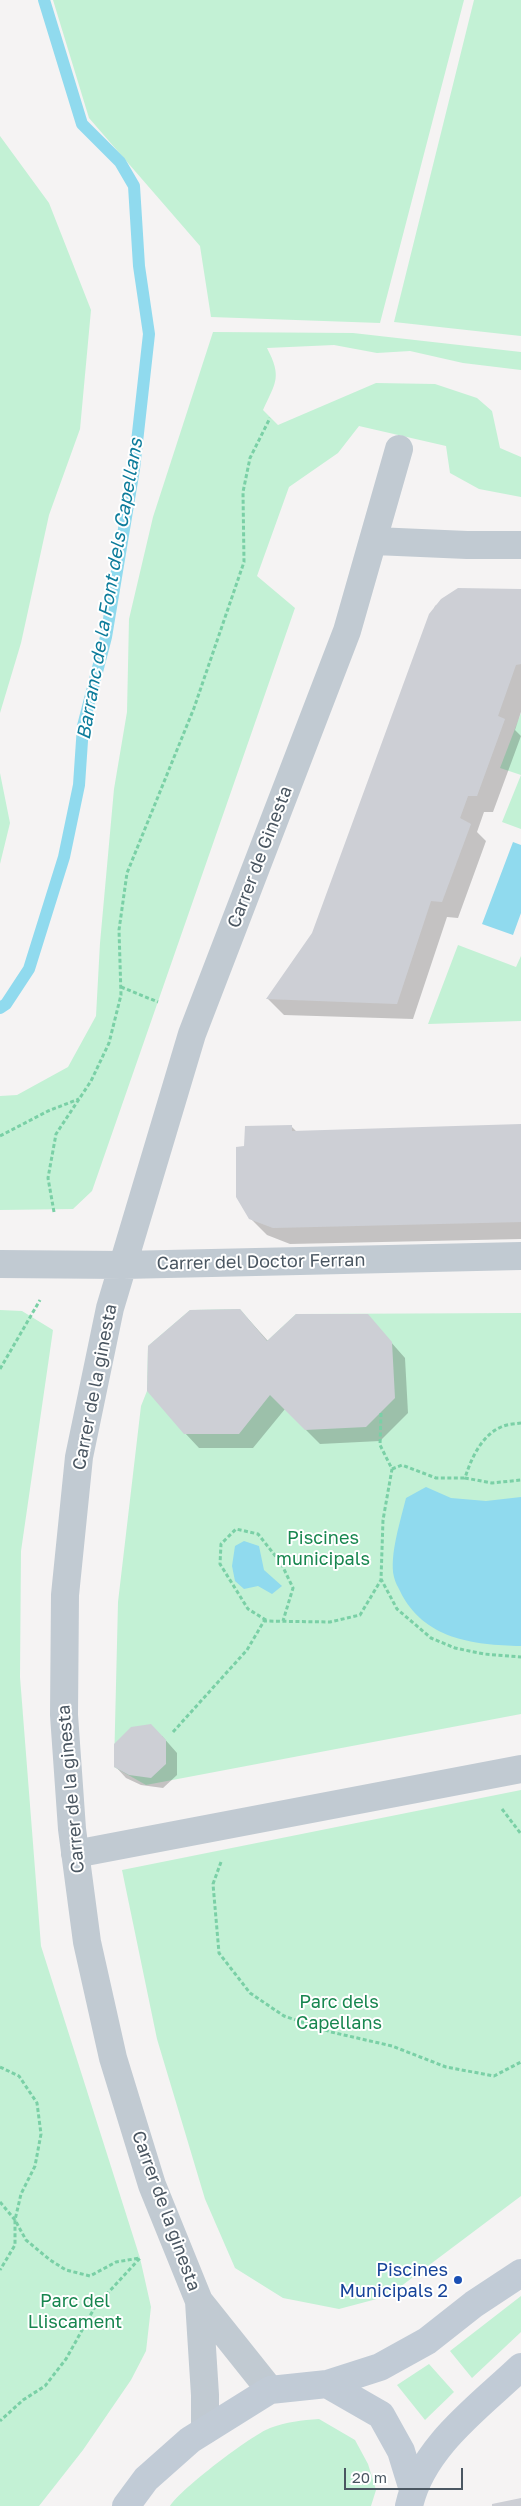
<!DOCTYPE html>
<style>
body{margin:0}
#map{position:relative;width:521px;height:2506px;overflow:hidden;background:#f5f3f3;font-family:"Golos Text",sans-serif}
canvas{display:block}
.scale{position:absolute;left:344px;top:2468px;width:119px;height:22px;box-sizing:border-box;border:2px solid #4a5661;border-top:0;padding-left:6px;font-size:15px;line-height:18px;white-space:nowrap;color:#4a5661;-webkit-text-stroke:4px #fff;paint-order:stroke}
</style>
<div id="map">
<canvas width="521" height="2506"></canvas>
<div class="scale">20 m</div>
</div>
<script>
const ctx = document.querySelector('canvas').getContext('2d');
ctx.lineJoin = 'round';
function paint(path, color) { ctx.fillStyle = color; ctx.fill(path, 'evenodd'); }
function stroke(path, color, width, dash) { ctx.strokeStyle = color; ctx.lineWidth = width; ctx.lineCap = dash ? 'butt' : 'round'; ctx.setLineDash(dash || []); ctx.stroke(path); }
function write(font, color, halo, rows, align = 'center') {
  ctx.font = font + ' "Golos Text",sans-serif'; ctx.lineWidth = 4; ctx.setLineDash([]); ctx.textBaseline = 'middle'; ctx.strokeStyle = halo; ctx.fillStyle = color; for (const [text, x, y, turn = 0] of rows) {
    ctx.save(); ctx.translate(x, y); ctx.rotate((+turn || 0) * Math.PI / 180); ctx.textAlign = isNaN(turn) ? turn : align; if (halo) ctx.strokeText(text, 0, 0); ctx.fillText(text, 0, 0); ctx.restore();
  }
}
paint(new Path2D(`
 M53 0H464L380 323 211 317 200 246 89 118Z
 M474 0H521V336L394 322Z
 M0 136 49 203 91 310 80 429 49 515 21 643 0 713Z
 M213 332 353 333 521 352V370L463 363 410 351 377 353 334 345 267 348C282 377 276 382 263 410L278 425 376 383 435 384 477 398 492 411 500 448 521 457V497L479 489 450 473 446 446 359 426 338 453 289 487 257 576 295 608 92 1191 73 1209 0 1210V1096L17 1095 68 1067 96 1016 100 943 114 789 127 712 129 619 153 517Z
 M521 713V829L502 822 521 775 500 768Z
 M0 773 10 823 0 864Z
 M458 945 516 967 521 956V1021L428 1024Z
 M240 1309 267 1341 296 1314 521 1313V1714L146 1785 114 1767 118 1602 141 1406 147 1391 148 1346 190 1310Z
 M0 1310 22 1311 53 1330 21 1551 20 1677 41 1946 140 2258 151 2307 146 2351 131 2380 83 2450 39 2506H0Z
 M521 1790V2196L388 2296 339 2309 283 2298 235 2268 205 2199 157 2039 122 1870Z
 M521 2296V2332L472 2378 450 2351Z
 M429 2364 454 2392 425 2420 397 2385Z
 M319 2419 355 2440 368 2464 376 2490 371 2506H170C182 2488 250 2436 270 2428 286 2422 302 2420 319 2419Z`), '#c3f1d5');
paint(new Path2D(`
 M513 842 521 845V913L513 935 482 924Z
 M426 1487 451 1498 486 1501 521 1497V1646C473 1645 423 1639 400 1591 398 1587 395 1582 394 1577 389 1556 401 1519 406 1498Z
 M244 1541 259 1546 264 1570 282 1586 272 1594 258 1586 244 1589 235 1581 232 1566 235 1546Z`), '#90daee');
paint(new Path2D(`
 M458 590H521V712L515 730 521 736 493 812H484L477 832 486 841 458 918 447 917 413 1019 284 1015 268 999 314 934 435 606Z
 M521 1125V1239L290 1244 267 1235 250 1218 245 1147 291 1126 297 1132Z
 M240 1310 269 1342 367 1315 405 1358 408 1413 380 1441 320 1444 285 1409 253 1448H199L185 1433Z
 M162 1736 177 1753V1775L163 1788 141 1785 126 1778 115 1766Z`), '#0003');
stroke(new Path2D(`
 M0 1008 6 1004 29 969 64 857 79 785 83 726 106 637 134 469 149 334 139 266 134 186 120 162 82 124 44 0`), '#90daee', 12);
paint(new Path2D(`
 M458 588 521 589V664L516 665 498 716 505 719 477 796H468L460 818 471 824 442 902 431 901 397 1004 266 999 312 933 429 614 441 599Z
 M521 1124V1222L273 1228 249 1219 236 1197V1147L244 1146 245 1126 292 1125V1131Z
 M240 1309 267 1341 296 1314H368L392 1342 395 1398 366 1427 305 1430 270 1395 239 1434H184L147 1391 148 1346 190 1310Z
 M151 1724 166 1740V1764L151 1778 129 1775 114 1767V1744L131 1727Z
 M521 2498V2506H492V2504Z`), '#cdcfd5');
stroke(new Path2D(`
 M121 987 158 1002
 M0 1136 48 1111 79 1099
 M54 1212 48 1178 56 1134 91 1081 109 1043 121 995 119 930 127 873 194 708 244 562 243 492 250 458 270 418
 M0 1369 40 1300
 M381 1413 380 1445 392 1469 383 1520 381 1579 397 1609 431 1638 455 1648 484 1654 521 1657
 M521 1423C515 1424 507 1424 501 1427 481 1436 471 1459 465 1478L492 1483 521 1480
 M392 1469 402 1465 436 1478H465
 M266 1620 248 1609 220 1564 221 1544 236 1529 258 1534 281 1563 293 1588 283 1621
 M173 1732 247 1650 264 1621 330 1622 360 1615 381 1580
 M502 1809 521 1834
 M221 1862 213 1884 219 1953 250 1993 284 2016 331 2032 392 2046 446 2067 494 2076 521 2062
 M0 2067 19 2076 37 2103 41 2134 35 2166 21 2194 15 2220V2245L0 2270
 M0 2202 15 2220 26 2240 50 2260 66 2270 90 2276 116 2262 140 2258 95 2307 66 2359 45 2386 23 2400 0 2421`), '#7ad0a6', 3, [4, 2.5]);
stroke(new Path2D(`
 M375 541 467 545H521
 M0 1264 123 1265 521 1256
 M75 1854 521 1769
 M199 2301 205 2395V2430
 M270 2390 199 2301 152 2185 113 2058 87 1942 72 1829 64 1715 65 1595 79 1457 110 1308 192 1034 347 631 399 449`), '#c1cad2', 28);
stroke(new Path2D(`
 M327 2384 381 2415 401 2451 413 2490
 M126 2506 146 2479 190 2440 270 2390 327 2384 380 2367 427 2341 474 2304 521 2273
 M409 2506C422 2447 479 2407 521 2367`), '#c1cbd6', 28);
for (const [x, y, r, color] of [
 [458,2280,5,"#1a4fb4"]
]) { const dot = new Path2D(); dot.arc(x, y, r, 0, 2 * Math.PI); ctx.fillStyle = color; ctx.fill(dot); stroke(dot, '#fff', 2); }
write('18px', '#4a5661', '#fff', [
 ["Carrer de Ginesta",260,857,-69],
 ["Carrer del Doctor Ferran",261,1262,-1],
 ["Carrer de la ginesta",95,1387,-79],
 ["Carrer de la ginesta",71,1789,-95],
 ["Carrer de la ginesta",166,2211,70]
]);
write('18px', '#17864f', '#fff', [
 ["Piscines",323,1538],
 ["municipals",323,1559],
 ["Parc dels",339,2002],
 ["Capellans",339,2023],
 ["Parc del",75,2301],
 ["Lliscament",75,2322]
]);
write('18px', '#164399', '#fff', [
 ["Piscines",448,2270],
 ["Municipals 2",448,2291]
], 'right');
write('italic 19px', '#0c7c9b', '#fff', [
 ["Barranc de la Font dels Capellans",110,589,-80]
]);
</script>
